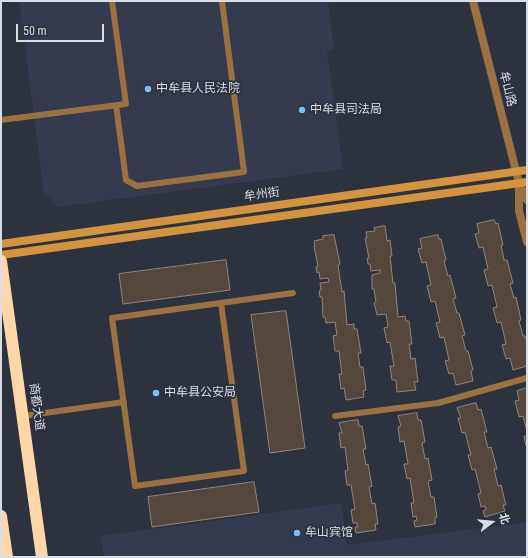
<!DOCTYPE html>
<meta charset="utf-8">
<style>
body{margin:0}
#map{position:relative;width:528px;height:558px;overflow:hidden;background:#2d323f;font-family:"Roboto Condensed","Noto Sans SC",sans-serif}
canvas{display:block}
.frame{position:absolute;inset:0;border:2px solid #d9dde5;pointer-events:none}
.north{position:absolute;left:472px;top:502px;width:40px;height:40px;-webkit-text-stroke:3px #2d323f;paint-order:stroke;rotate:74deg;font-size:11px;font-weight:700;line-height:16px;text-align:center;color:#d9dde5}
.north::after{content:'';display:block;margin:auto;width:14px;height:18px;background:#d9dde5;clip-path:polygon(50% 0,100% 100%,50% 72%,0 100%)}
.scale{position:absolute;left:16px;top:24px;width:88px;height:18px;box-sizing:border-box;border:2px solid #d9dde5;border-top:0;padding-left:5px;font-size:12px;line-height:14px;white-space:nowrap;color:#d9dde5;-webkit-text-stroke:3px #2d323f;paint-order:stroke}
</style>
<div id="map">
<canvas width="528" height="558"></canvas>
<div class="frame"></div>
<div class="north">北</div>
<div class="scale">50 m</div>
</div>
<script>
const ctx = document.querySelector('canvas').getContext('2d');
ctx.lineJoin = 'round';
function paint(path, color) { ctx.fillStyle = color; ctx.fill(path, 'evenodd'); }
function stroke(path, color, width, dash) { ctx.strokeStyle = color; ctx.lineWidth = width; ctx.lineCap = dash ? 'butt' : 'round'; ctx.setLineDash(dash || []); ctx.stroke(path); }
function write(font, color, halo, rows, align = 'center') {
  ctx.font = font + ' "Roboto Condensed","Noto Sans SC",sans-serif'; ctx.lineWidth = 3.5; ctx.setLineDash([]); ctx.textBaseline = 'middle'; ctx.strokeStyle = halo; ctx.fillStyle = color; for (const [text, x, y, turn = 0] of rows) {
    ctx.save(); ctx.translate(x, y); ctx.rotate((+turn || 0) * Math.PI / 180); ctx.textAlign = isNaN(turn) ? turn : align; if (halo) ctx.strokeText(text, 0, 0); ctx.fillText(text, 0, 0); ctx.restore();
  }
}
paint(new Path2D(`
 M19 1H328L334 50 327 51 343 169 58 207 44 193Z
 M341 503 347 545 527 522V557H104L101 536Z`), '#343b4e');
const building = new Path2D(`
 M494 220 496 224 498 223 503 245H501L504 260H507L513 283 510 284 514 298 516 297 521 320 519 321 523 336H525L527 342V366L513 370 510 358 506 359 502 345 506 344 501 322 497 323 493 308 497 307 492 285 488 286 484 270 488 269 483 247 479 248 475 234 479 233 477 224Z
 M385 226 387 241 390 240 392 256H390L393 283H395L398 317 405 316 406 321H409L412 344H409L411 359 415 358 418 382H414L416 390 397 392 396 380H392L390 366H394L390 342 387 343 384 328 388 327 386 314 377 315 374 303 376 302 374 289H372V275L380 273V270L371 271 370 264H368L367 258H369L365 238H367L366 232 375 231 374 228Z
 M334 235 340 264 338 265 342 292 344 291 347 325 354 324V329H357L361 353H358L360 367H363L366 390 363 391 364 397 346 400 344 388 341 389 339 374H342L339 351H335L333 336 337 335 335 322 326 323 325 317H323L322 297H320L319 291 321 290 320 283 329 282 328 278 320 279 319 272 317 273 316 267 318 266 314 246H315L314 241 323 239V236Z
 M438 235 439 239H441L446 260 444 261 448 276 450 275 456 298 453 299 457 313H459L465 335 462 336 466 351H468L473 370 471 371 473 381 456 385 453 373 449 374 445 361 449 360 444 337 440 338 436 323 440 322 435 301 431 302 427 286 431 285 426 262 422 263 418 249 422 248 420 239Z
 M226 260 230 290 123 304 119 274Z
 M286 311 305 448 270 453 251 315Z
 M527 388V431L523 416 519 417 515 401 519 400 517 391Z
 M476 403 478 410 481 409 487 432H484L488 448 491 447 497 469H494L498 486 501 485 506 505H503L505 511 485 517 483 511 486 510 485 506 481 507 478 494 481 493 475 469 472 470 468 455H471L465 432 462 433 458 418H461L457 408Z
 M417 413 418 420H421L425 442 422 443 425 459 428 458 432 480 428 481 431 497H434L437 517 435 518V524L415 527 414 521 417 520 416 516 413 517 411 503H414L410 478 407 479 404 464H408L404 441 400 442 398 427 401 426 398 416Z
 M358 420 359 426H362L366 449H363L366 465 368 464 372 486 369 487 372 504 375 503 378 524H375L376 530 356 533 355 527H358L357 523H353L351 510 355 509 351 485H347L345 471 348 470 345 447 341 448 339 433H342L339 423Z
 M527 436V449L524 437Z
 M254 482 259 512 152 527 148 497Z`);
paint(building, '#54473d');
stroke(building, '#93857a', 1);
stroke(new Path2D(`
 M116 105 126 180 137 186 244 172 222 1
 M1 120 126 104 112 1
 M221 303 244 471 135 486 112 318 293 293
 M23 416 124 402
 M335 416 438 403 527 378`), '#9a7140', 6);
stroke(new Path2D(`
 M473 1 519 183 527 200
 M519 186V211L527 242`), '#9a7140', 8);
stroke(new Path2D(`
 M1 244 527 170
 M1 255 527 182`), '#d4933e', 8);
stroke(new Path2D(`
 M1 261 42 557
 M1 516 7 557`), '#fed6a8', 12);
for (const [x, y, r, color] of [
 [148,89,4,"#7abff8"],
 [302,110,4,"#7abff8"],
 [156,393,4,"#7abff8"],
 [297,533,4,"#7abff8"]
]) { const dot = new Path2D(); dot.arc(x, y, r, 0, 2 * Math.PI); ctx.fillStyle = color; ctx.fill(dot); stroke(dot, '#2d323f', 1.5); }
write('12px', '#d9dde5', '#2d323f', [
 ["中牟县人民法院",156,89],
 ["中牟县司法局",310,110],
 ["中牟县公安局",164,393],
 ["牟山宾馆",305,533]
], 'left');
write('12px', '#d9dde5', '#2d323f', [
 ["牟山路",507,89,76],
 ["牟州街",262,195,-8],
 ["商都大道",36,407,82]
]);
</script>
